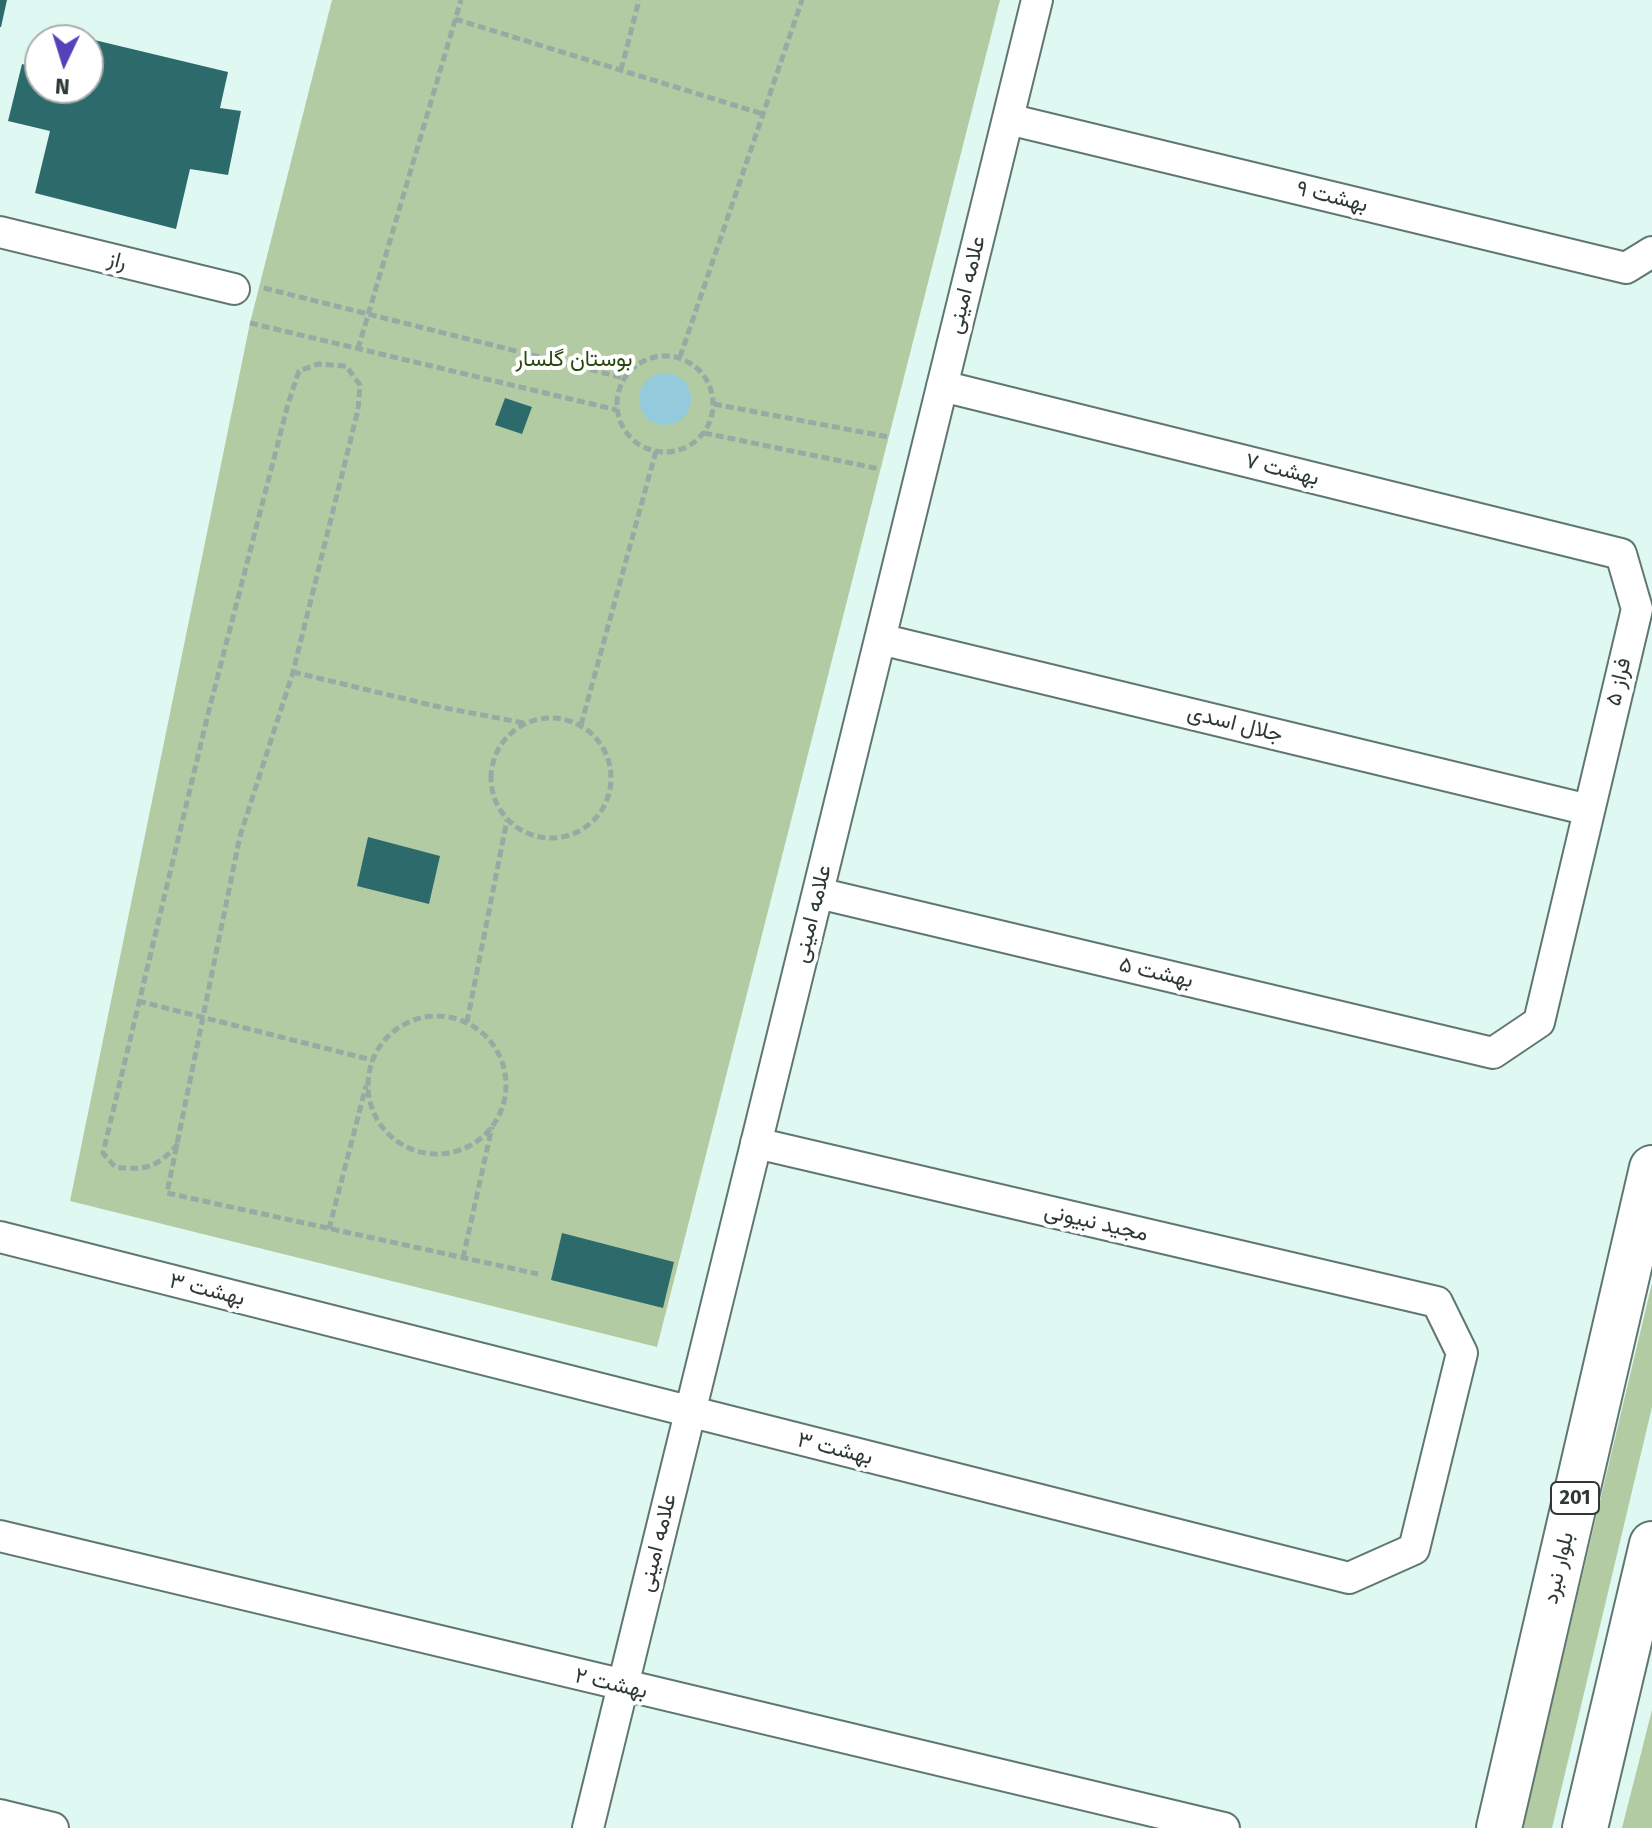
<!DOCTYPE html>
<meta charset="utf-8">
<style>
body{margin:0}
#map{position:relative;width:1652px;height:1828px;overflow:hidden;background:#dff8f1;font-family:"Fira Sans",sans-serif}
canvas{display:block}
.north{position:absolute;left:24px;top:24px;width:80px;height:80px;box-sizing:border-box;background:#fff;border:2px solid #abafae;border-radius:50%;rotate:184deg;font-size:22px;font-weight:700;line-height:32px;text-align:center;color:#2e3835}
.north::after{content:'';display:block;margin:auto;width:28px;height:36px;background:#5342ba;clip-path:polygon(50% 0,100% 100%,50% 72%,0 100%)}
</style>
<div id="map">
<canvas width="1652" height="1828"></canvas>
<div class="north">N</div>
</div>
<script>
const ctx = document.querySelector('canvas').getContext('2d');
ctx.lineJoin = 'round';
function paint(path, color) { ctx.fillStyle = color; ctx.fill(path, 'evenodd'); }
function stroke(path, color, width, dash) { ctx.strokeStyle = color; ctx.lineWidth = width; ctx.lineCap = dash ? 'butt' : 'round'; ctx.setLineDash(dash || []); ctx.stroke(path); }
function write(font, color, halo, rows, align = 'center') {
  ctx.font = font + ' "Fira Sans",Vazirmatn,sans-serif'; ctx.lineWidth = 8; ctx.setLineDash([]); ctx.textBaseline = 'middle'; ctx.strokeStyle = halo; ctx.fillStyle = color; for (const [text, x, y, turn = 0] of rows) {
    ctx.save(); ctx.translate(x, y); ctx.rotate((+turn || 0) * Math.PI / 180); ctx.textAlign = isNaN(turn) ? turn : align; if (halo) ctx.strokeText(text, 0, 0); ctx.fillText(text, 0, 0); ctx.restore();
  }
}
paint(new Path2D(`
 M332 0H1000L657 1347 70 1201 250 323Z
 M1652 1283V1407L1552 1828H1522Z
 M1652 1710V1828H1622Z`), '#b2cba3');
paint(new Path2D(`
 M639 399a26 26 0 1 1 52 0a26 26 0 1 1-52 0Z`), '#93cbdd');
paint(new Path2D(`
 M0 0H7L1 27H0Z
 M61 32 228 72 220 108 241 111 228 175 190 169 176 229 35 193 50 131 8 121 22 64 40 69V88H88V40H59Z
 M505 398 532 407 522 434 495 425Z
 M368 837 440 856 429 904 357 886Z
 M562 1233 674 1262 663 1308 551 1280Z`), '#2d6a6c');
const street = new Path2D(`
 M1008 119 1626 268 1652 252
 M0 232 234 289
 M880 639 1589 810
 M818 893 1493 1053 1539 1022 1637 609 1621 554 942 386
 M0 1237 1349 1578 1414 1549 1462 1353 1437 1302 756 1143
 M0 1536 1224 1828
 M0 1815 53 1828
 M588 1828 1037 0`);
const primary = new Path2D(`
 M1499 1828 1652 1168
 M1585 1828 1652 1544`);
stroke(street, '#607770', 34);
stroke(primary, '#607770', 48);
stroke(new Path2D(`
 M455 19 763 114
 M621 70 639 0
 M264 288 624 378
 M250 323 617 410
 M358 349 461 0
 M617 404a48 48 0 1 1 96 0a48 48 0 1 1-96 0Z
 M680 357 802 0
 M714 404 888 437
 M704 433 880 469
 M293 672 435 706 524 723
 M491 778a60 60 0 1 1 120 0a60 60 0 1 1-120 0Z
 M581 725 656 451
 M138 1001 372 1060
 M368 1085a69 69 0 1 1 138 0a69 69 0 1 1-138 0Z
 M467 1022 507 820
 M178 1144C157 1167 147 1171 115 1167L103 1153 208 714 288 404 299 371 318 364 346 366 360 385 358 410 293 672 240 836 167 1193 538 1274
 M329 1229 366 1086
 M463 1258 492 1127`), '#97aaa4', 5, [8, 4]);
stroke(street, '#fff', 30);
stroke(primary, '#fff', 44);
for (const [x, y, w] of [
 [1575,1498,48]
]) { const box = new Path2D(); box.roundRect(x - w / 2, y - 16, w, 32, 6); ctx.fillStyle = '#fff'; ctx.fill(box); stroke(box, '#2e3835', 2); }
write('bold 20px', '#2e3835', null, [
 ["201",1575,1498]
]);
write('22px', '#2e3835', '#fff', [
 ["بهشت ۹",1332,197,14],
 ["راز",117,261,14],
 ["علامه امینی",967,285,-76],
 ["بهشت ۷",1282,470,14],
 ["فراز ۵",1619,682,-77],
 ["جلال اسدی",1235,724,14],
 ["علامه امینی",813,914,-76],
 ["بهشت ۵",1156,973,13],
 ["مجید نبیونی",1096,1223,13],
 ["بهشت ۳",207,1290,14],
 ["بهشت ۳",835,1449,14],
 ["علامه امینی",658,1543,-76],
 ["بلوار نبرد",1559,1568,-77],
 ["بهشت ۲",611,1684,13]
]);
write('22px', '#28470b', '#fff', [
 ["بوستان گلسار",574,360]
]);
</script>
